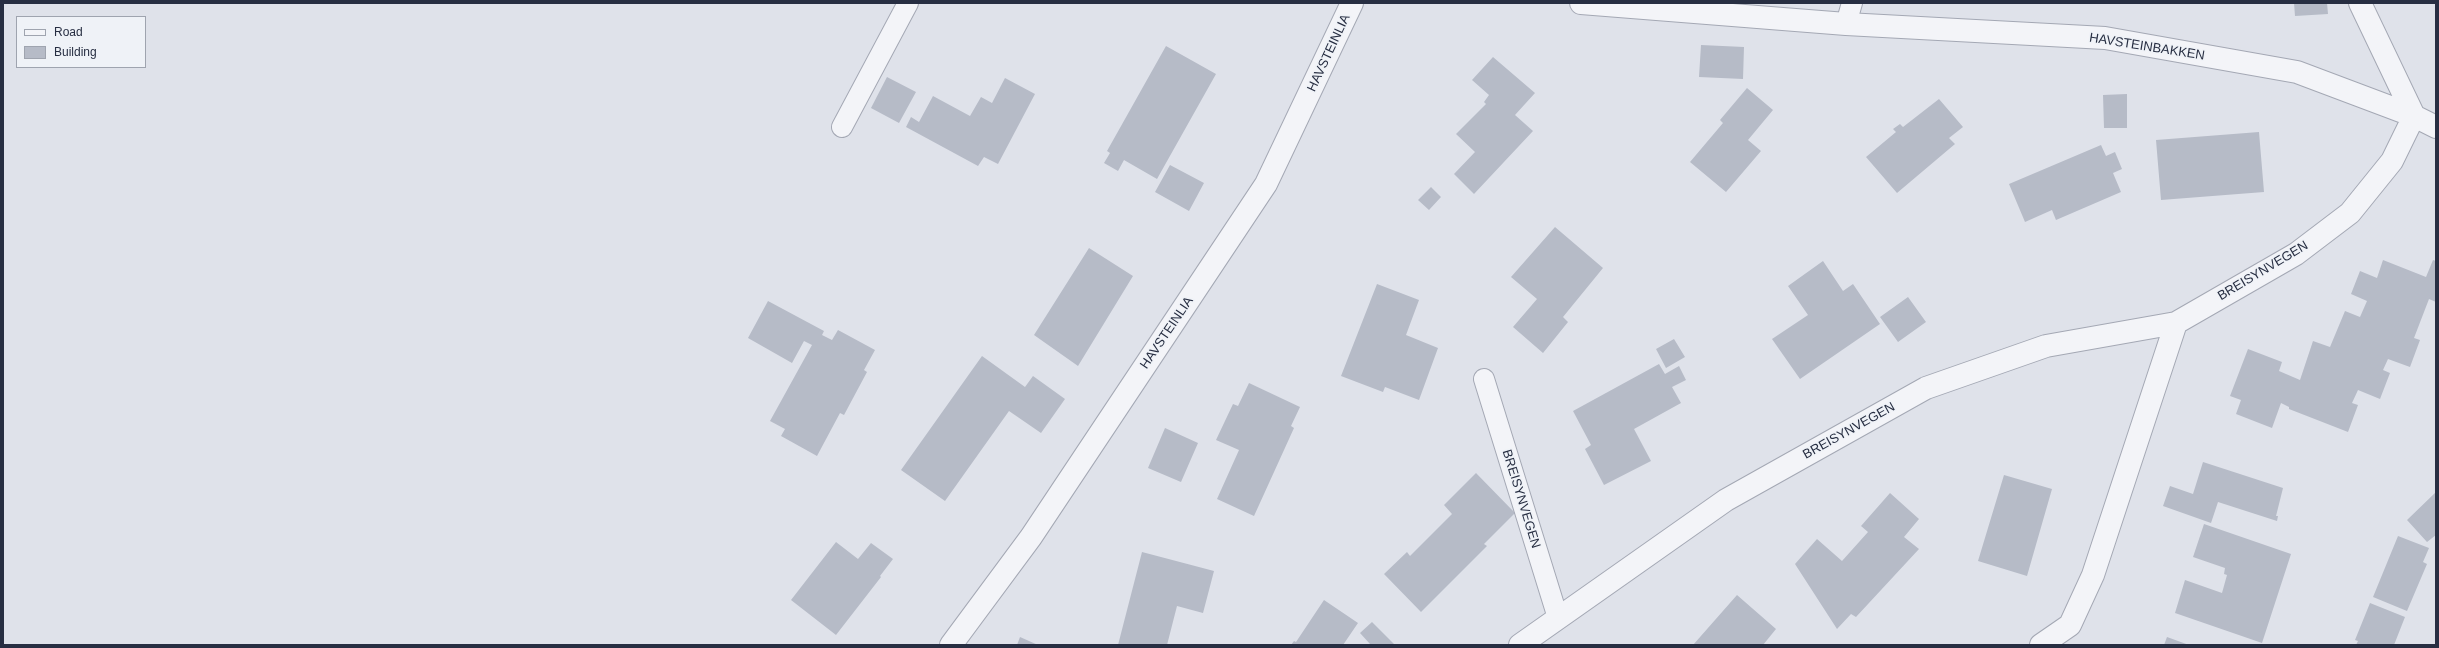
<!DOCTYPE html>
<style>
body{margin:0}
#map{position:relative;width:2439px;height:648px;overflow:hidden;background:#dfe2ea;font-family:Helvetica,sans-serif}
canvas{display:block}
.frame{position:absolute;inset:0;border:4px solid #272e42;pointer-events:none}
.legend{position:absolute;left:16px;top:16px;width:130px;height:52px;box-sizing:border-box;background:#eff2f7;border:1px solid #9fa4af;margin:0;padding:5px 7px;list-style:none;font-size:12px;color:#272e42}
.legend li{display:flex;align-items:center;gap:8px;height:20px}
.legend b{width:20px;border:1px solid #9fa4af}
</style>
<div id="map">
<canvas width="2439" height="648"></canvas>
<div class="frame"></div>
<ul class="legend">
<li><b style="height:5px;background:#f3f4f8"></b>Road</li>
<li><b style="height:11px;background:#b6bbc7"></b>Building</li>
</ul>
</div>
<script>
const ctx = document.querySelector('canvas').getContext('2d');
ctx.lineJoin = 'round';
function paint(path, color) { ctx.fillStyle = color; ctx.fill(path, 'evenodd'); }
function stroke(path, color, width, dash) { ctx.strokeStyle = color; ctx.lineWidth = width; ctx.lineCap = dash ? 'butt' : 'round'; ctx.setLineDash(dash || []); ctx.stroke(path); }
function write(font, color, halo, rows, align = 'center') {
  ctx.font = font + ' Helvetica,sans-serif'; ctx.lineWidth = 3; ctx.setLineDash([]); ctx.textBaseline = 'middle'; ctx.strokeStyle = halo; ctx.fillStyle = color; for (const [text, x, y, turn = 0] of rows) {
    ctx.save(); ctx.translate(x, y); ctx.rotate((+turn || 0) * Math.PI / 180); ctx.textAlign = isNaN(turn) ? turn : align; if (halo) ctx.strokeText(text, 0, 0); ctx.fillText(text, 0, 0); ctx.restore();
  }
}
paint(new Path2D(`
 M2294 3H2327L2328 14 2295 16Z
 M1701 45 1744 47 1743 79 1699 77Z
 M1166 46 1216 74 1157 179 1124 160 1118 171 1104 163 1110 153 1107 151Z
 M1493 57 1535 93 1515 115 1533 131 1474 194 1454 174 1475 152 1456 134 1486 104 1484 102 1489 95 1472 80Z
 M887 77 916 92 899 123 871 108Z
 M1005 78 1035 94 998 164 984 157 978 166 906 127 911 117 919 122 933 96 970 116 981 97 992 103Z
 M1747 88 1773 110 1748 140 1761 151 1726 192 1690 162 1723 123 1720 120Z
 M2127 94V128H2104L2103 95Z
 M1939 99 1963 127 1949 138 1955 144 1897 193 1866 157 1896 132 1893 129 1900 124 1903 127Z
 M2259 132 2264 192 2161 200 2156 140Z
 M2101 145 2106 156 2115 152 2122 169 2113 173 2121 192 2056 220 2052 210 2025 222 2009 184Z
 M1170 165 1204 183 1189 211 1155 192Z
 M1431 187 1441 197 1429 210 1418 200Z
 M1555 227 1603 268 1563 317 1568 322 1543 353 1513 327 1537 299 1511 277Z
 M1089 248 1133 276 1078 366 1034 335Z
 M2383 260 2426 277 2433 260 2436 261V302L2429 299 2414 338 2420 340 2410 367 2388 359 2383 370 2390 373 2380 399 2358 390 2352 403 2358 405 2348 432 2289 409V407L2281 403 2272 428 2236 414 2241 400 2230 396 2248 349 2282 362 2279 371 2300 380 2313 341 2330 347 2345 311 2360 317 2367 301 2351 294 2360 271 2377 278Z
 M1823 261 1843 291 1853 284 1880 324 1800 379 1772 339 1808 315 1788 286Z
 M1377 284 1419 300 1406 335 1438 348 1419 400 1385 387 1383 392 1341 376Z
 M1908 297 1926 322 1898 342 1880 317Z
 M768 301 824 331 822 335 832 340 838 330 875 350 864 370 867 372 844 415 840 413 817 456 781 436 785 429 770 421 812 345 804 341 792 363 748 338Z
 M1674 339 1685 357 1666 368 1656 349Z
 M982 356 1025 387 1033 376 1065 399 1041 433 1009 411 945 501 901 470Z
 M1659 364 1665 374 1679 366 1686 380 1672 387 1681 403 1634 429 1651 461 1604 485 1585 449 1591 445 1573 411Z
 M1249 383 1300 407 1291 426 1294 428 1254 516 1217 499 1239 450 1216 440 1233 404 1238 406Z
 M1165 428 1198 443 1181 482 1148 468Z
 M2203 462 2283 488 2276 516H2278L2277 521 2218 502 2211 523 2163 506 2170 486 2193 494Z
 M1476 473 1515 513 1484 544 1487 546 1421 612 1384 574 1407 552 1410 556 1452 514 1444 505Z
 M2004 475 2052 489 2027 576 1978 561Z
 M2436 492V535L2427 542 2407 520Z
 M1890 493 1919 519 1904 537 1919 549 1856 617 1851 614 1837 629 1795 564 1817 539 1842 561 1868 532 1861 526Z
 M2204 524 2291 554 2262 643 2175 613 2185 580 2222 593 2227 575 2224 574 2225 568 2193 557Z
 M2398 536 2429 548 2423 562 2427 564 2407 611 2373 597Z
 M836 542 858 559 871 543 893 559 880 576 881 577 836 635 791 600Z
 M1142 552 1214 571 1203 613 1177 606 1167 645H1118Z
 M1737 595 1776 629 1763 645H1693Z
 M1324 600 1358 623 1343 645H1291L1294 641 1296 642Z
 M2370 603 2405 617 2394 645H2356L2358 641 2355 640Z
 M1372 622 1395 645H1369L1370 644 1360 633Z
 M1020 637 1038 645H1017Z
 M2167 637 2189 645H2164Z`), '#b6bbc7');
const lane = new Path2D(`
 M1846 24 1852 3
 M842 127 908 3
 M1484 379 1558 618`);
const street = new Path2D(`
 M1581 3 1846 24 2105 38 2297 72 2414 116 2436 127
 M951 645 1031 537 1266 184 1352 3
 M1520 645 1726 500 1926 388 2046 346 2176 323 2296 254 2350 213 2392 161 2414 116 2360 3
 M2041 645 2070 625 2093 575 2176 323`);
stroke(lane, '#a4a8b4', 22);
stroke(street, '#a4a8b4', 24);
stroke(lane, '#f3f4f8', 20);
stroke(street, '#f3f4f8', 22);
write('13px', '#272e42', '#eff2f7', [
 ["HAVSTEINBAKKEN",2147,47,9],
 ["HAVSTEINLIA",1329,53,-65],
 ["BREISYNVEGEN",2263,271,-31],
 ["HAVSTEINLIA",1167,333,-56],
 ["BREISYNVEGEN",1849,431,-29],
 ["BREISYNVEGEN",1521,499,73]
]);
</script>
